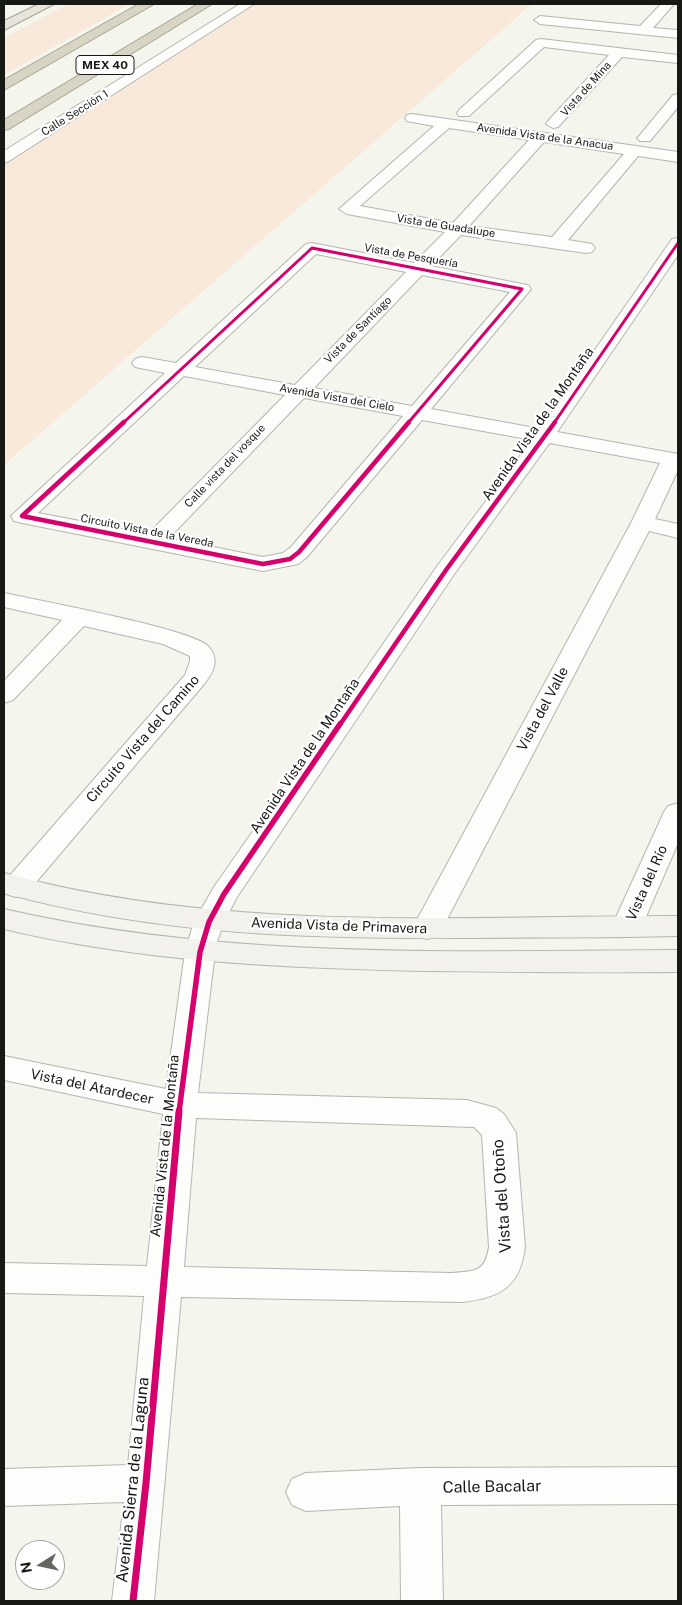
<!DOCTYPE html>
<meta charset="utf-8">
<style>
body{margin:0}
#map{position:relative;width:682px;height:1605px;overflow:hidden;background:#f4f6ee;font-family:"Public Sans",sans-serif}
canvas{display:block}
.frame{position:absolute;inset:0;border:5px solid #171914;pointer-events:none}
.north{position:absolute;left:15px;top:1540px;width:50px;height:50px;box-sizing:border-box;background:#fff;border:1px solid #a2a3a1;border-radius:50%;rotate:260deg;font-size:14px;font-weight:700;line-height:20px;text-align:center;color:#171914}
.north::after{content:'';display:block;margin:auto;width:18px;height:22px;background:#646660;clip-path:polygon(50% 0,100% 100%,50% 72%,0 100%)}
</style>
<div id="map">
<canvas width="682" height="1605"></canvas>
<div class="frame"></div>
<div class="north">N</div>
</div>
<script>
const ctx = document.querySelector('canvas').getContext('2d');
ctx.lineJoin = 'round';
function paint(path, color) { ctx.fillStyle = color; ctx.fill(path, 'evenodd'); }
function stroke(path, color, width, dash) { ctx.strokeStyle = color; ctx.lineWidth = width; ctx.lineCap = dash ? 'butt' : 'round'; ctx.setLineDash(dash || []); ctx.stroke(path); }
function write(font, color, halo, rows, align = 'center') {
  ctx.font = font + ' "Public Sans",sans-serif'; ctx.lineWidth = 4.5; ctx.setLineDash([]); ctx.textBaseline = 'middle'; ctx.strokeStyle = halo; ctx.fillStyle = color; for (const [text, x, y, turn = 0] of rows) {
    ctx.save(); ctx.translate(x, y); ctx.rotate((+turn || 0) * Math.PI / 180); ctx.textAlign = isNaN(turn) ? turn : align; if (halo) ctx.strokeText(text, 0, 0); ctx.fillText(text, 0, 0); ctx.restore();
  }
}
paint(new Path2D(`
 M68 4H130L4 75V38Z
 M255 4H532L4 465V163Z`), '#f8e9da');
const minor = new Path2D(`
 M240 4H254L9 161 4 163V151Z
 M661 4H674L653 28 678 30V38L540 24 534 20 540 16 640 26Z
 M541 39 678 55V63L622 57 558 127 553 128 546 124 548 121 609 55 544 47 469 116H459L457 113 459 110 536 40Z
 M678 94V107L650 141H640L637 138 640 135 673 95Z
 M412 114 678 152V162L638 156 568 240 592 244 595 248 592 252 586 253 461 235 431 266 522 284 528 285 531 289 431 409 678 454V470L655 519 678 524V538L649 531 442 929 438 936 427 939 416 936 412 929 631 523 660 463 422 420 307 557 298 564 263 571 22 523 14 521 11 516 165 373 135 367 132 363 135 359 142 357 176 363 306 244 312 243 414 263 445 232 347 214 339 209 434 126 407 121 405 118 407 115ZM449 128 529 140 453 223 360 206ZM544 142 624 154 552 237 469 226ZM316 254 406 272 295 385 195 367ZM422 275 510 292 412 406 314 388ZM184 376 285 395 148 534 38 513ZM304 398 403 416 291 547 283 553 263 557 169 538Z
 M4 593C36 600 192 629 208 646 220 659 214 671 205 683L26 894 16 897 6 894 4 883 6 880 185 675 190 661V656L163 644 84 626 13 700 4 703V681L62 620 4 607Z
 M678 803V843L642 926 638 933 627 936 616 933 612 926 664 812 668 806Z
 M200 941 211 945 215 952 198 1093 467 1100 496 1108 504 1114 516 1133 525 1247C520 1287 500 1298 462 1302L181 1297 154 1601H112L124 1502 4 1506V1469L128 1465 144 1296 4 1293V1263L147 1266 163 1114 4 1080V1056L166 1089 185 952 189 945ZM196 1118 474 1127 482 1135 489 1247C485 1273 474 1271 451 1273L184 1267Z
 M678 1467V1504L441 1505 443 1601H401L400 1506 306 1511 292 1505 286 1492 292 1479 306 1473 420 1468Z`);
const tertiary = new Path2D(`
 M678 238V255L551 441 455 573 237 897 224 922 211 959 200 963 189 959 185 952 194 922 214 887 438 565 537 433 672 239Z`);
const secondary = new Path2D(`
 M4 873C223 933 453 916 678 916V936C611 938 544 937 477 938 317 939 159 936 4 893Z
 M4 909C224 960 454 951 678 950V972C594 973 509 972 425 971 283 968 142 962 4 929Z`);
const primary = new Path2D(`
 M39 4H54L4 30V21Z`);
const motorway = new Path2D(`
 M139 4H154L4 90V80Z
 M198 4H212L9 129 4 130V120Z`);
stroke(minor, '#b4b5af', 2);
stroke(tertiary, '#b4b5af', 2);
stroke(secondary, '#b4b5af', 2);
stroke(primary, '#a7a38f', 2);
stroke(motorway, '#a7a38f', 2);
paint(minor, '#fdfefc');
paint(tertiary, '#fdfefc');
paint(secondary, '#f2f1eb');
paint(primary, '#e7e5db');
paint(motorway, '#d9d5c5');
stroke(new Path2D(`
 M123 423 312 248 522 289 408 423
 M554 423 678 243`), '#d6006c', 3);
stroke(new Path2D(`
 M124 422 22 516 263 564 290 559 299 552 409 422
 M339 726 446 570 555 422`), '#d6006c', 4.5);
stroke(new Path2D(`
 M179 1112 200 952 209 922 224 894 340 724`), '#d6006c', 5.5);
stroke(new Path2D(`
 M133 1601 146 1483 179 1111`), '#d6006c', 7);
write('11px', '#171914', '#fff', [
 ["Vista de Mina",586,89,-48],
 ["Calle Sección 1",75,113,-32],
 ["Avenida Vista de la Anacua",545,137,8],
 ["Vista de Guadalupe",446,226,9],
 ["Vista de Pesquería",411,256,10],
 ["Vista de Santiago",358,330,-45],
 ["Avenida Vista del Cielo",337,398,10],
 ["Calle vista del vosque",225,466,-46],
 ["Circuito Vista de la Vereda",147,531,11]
]);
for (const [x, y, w] of [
 [105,65,58]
]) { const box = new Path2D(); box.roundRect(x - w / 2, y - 9.5, w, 19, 4); ctx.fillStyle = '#fff'; ctx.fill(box); stroke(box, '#171914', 1); }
write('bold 12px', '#171914', null, [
 ["MEX 40",105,65]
]);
write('14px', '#171914', '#fff', [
 ["Avenida Vista de la Montaña",538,424,-55],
 ["Vista del Valle",543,709,-62],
 ["Circuito Vista del Camino",143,739,-49],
 ["Avenida Vista de la Montaña",305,756,-56],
 ["Vista del Río",647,883,-66],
 ["Avenida Vista de Primavera",339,926,2],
 ["Vista del Atardecer",92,1087,12],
 ["Avenida Vista de la Montaña",165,1146,-84]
]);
write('16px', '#171914', '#fff', [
 ["Vista del Otoño",502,1196,-94],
 ["Avenida Sierra de la Laguna",133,1480,-84],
 ["Calle Bacalar",492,1487,-1]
]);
</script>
